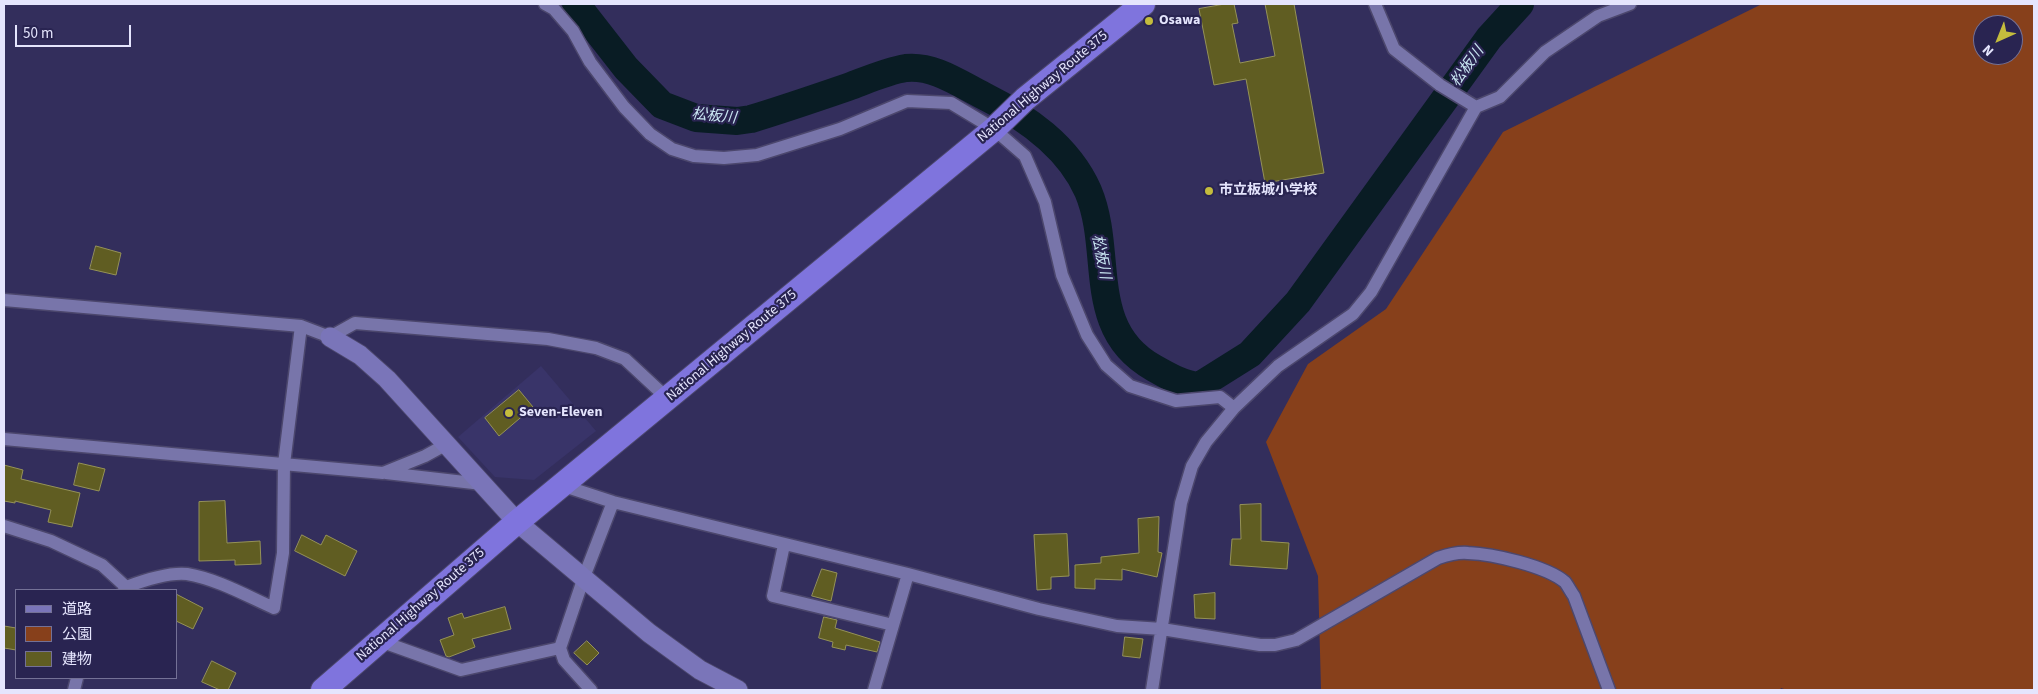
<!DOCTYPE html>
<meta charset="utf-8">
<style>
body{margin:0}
#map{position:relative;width:2038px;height:694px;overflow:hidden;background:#332e5c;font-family:"Source Sans 3","Noto Sans JP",sans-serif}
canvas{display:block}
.frame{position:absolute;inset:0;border:5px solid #e5e5fd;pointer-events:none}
.legend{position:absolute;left:15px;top:589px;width:162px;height:90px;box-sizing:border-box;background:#292451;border:1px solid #747196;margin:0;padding:6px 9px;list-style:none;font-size:15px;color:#e5e5fd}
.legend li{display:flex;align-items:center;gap:10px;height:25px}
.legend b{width:25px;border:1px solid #747196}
.north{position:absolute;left:1973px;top:15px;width:50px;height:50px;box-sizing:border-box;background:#292451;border:1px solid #747196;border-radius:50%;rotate:224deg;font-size:14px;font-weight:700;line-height:20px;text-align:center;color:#e5e5fd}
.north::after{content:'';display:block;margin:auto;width:18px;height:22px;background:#c4bc3d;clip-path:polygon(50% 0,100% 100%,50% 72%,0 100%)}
.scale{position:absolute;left:15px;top:25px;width:116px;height:22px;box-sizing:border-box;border:2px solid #e5e5fd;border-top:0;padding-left:6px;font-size:15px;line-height:18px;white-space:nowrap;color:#e5e5fd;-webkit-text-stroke:4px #292451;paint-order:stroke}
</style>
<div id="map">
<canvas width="2038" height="694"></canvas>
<div class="frame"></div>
<ul class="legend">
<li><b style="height:6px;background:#7a75b9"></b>道路</li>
<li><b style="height:14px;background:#87401b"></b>公園</li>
<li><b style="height:14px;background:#605d22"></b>建物</li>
</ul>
<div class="north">N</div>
<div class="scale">50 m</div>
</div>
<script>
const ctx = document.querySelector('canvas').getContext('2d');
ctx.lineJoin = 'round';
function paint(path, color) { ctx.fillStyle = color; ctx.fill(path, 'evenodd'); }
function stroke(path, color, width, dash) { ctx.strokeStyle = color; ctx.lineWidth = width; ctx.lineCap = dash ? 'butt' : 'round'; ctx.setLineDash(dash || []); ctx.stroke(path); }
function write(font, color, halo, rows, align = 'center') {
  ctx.font = font + ' "Source Sans 3","Noto Sans JP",sans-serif'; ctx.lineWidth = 4.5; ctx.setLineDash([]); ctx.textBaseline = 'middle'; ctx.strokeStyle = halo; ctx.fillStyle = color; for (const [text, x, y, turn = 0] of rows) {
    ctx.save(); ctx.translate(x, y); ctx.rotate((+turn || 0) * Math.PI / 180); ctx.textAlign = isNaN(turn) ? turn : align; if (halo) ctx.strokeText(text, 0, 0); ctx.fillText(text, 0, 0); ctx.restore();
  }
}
paint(new Path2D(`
 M541 366 596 431 534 480 495 477 458 437Z`), '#393469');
paint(new Path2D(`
 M1762 4H2034V690H1787L1781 688 1780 690H1321L1318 576 1266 442 1308 364 1386 309 1503 132ZM1983 25H2013V55H1983Z`), '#87401b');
stroke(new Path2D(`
 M576 4 626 68 662 105 696 118 737 121 751 119C784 109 816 98 848 87 867 80 887 71 906 68 934 65 960 84 984 96 1026 117 1068 146 1088 191 1114 252 1084 329 1154 368 1168 376 1182 384 1199 386L1250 354 1298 302 1489 38 1520 4`), '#091c24', 28);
const building = new Path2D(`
 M1225 4H1234L1238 23 1232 24 1240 63 1275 56 1265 4H1294L1324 173 1265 183 1246 79 1214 85 1199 9Z
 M96 246 121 253 116 275 90 269Z
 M519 390 533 407 499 436 485 418Z
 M79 463 105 469 99 491 74 485Z
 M4 465 23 470 21 479 80 493 72 527 48 522 51 510 15 501V503L4 501Z
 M225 501 227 543 260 541 261 564 235 565V560L199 561V502Z
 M1261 504V541L1289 543 1287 569 1230 565 1232 539H1241L1240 505Z
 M1159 517 1158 552 1162 553 1157 577 1122 569V580L1095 579V589L1075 588V565L1101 563V557L1139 553 1138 519Z
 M1067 534 1069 576 1051 577V589L1037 590 1034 535Z
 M302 535 321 545 326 535 357 551 345 576 295 551Z
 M822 569 837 573 831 601 812 596Z
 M1215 593V619L1195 618 1194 595Z
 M176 594 203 608 193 629 176 621Z
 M505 607 511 629 472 639 475 647 449 657 446 656 440 640 454 635 448 618 462 613 464 618Z
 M824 617 837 620 835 628 880 642 877 652 846 645 845 650 832 647 833 642 819 638Z
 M4 626 16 628V650L4 648Z
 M1125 637 1143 639 1140 658 1123 656Z
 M587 641 599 653 587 665 574 653Z
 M212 661 236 673 228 690H220L202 682Z`);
paint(building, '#605d22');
stroke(building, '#959257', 1);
const street = new Path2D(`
 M545 4 554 9 573 31 590 62 624 107 650 134 672 149 694 156 724 158 757 155 840 129 907 101 951 103 994 129 1025 156 1045 202 1062 275 1087 335 1106 365 1130 386 1176 401 1220 397 1234 408
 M1375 4 1394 49 1440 85 1476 107
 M4 300 301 326 330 337 355 323 548 339 596 348 625 359 668 399
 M4 439 383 473 425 456 445 445
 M386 473 482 484
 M564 486 613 502 908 574 1039 609 1117 626 1162 629 1260 645H1275L1296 640 1438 558C1447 555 1458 552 1468 553 1493 554 1546 566 1565 582 1568 586 1571 592 1574 596L1609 690
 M4 526 51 541 102 565 126 587
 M784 545 773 596 893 625
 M124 590 126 587C142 581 169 572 187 574 217 579 247 596 274 608L283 553 284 464 301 326
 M380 641 461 670 560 648
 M74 690 77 678
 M591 690 564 660 560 648 584 577 613 502
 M874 690 908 574
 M1152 690 1181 503 1192 466 1206 442 1234 408 1278 366 1353 314 1371 292 1476 107 1500 97 1545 52 1598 16 1630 4`);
const secondary = new Path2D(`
 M330 337 360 355 387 379 517 522 649 633 700 670 738 690`);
const highway = new Path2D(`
 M323 690 517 522 994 129 1025 99 1143 4`);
stroke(street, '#4c476d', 15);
stroke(secondary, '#4c476d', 21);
stroke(highway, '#4c476d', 26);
stroke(street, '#7875aa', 12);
stroke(secondary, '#7a75b9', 19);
stroke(highway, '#7f74dd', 24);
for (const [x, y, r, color] of [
 [1149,21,5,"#c4bc3d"],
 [1209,191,5,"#c4bc3d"],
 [509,413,5,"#c4bc3d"]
]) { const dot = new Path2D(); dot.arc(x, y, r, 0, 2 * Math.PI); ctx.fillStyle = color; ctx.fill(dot); stroke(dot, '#292451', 2); }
write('bold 14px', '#e5e5fd', '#292451', [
 ["Osawa",1159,21],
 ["市立板城小学校",1219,191],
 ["Seven-Eleven",519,413]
], 'left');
write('14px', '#e5e5fd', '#292451', [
 ["National Highway Route 375",1043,87,-40],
 ["National Highway Route 375",732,346,-40],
 ["National Highway Route 375",421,605,-41]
]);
write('italic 15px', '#c9e6f2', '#292451', [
 ["松板川",1468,67,-54],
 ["松板川",714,117,6],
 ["松板川",1100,257,79]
]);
</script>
